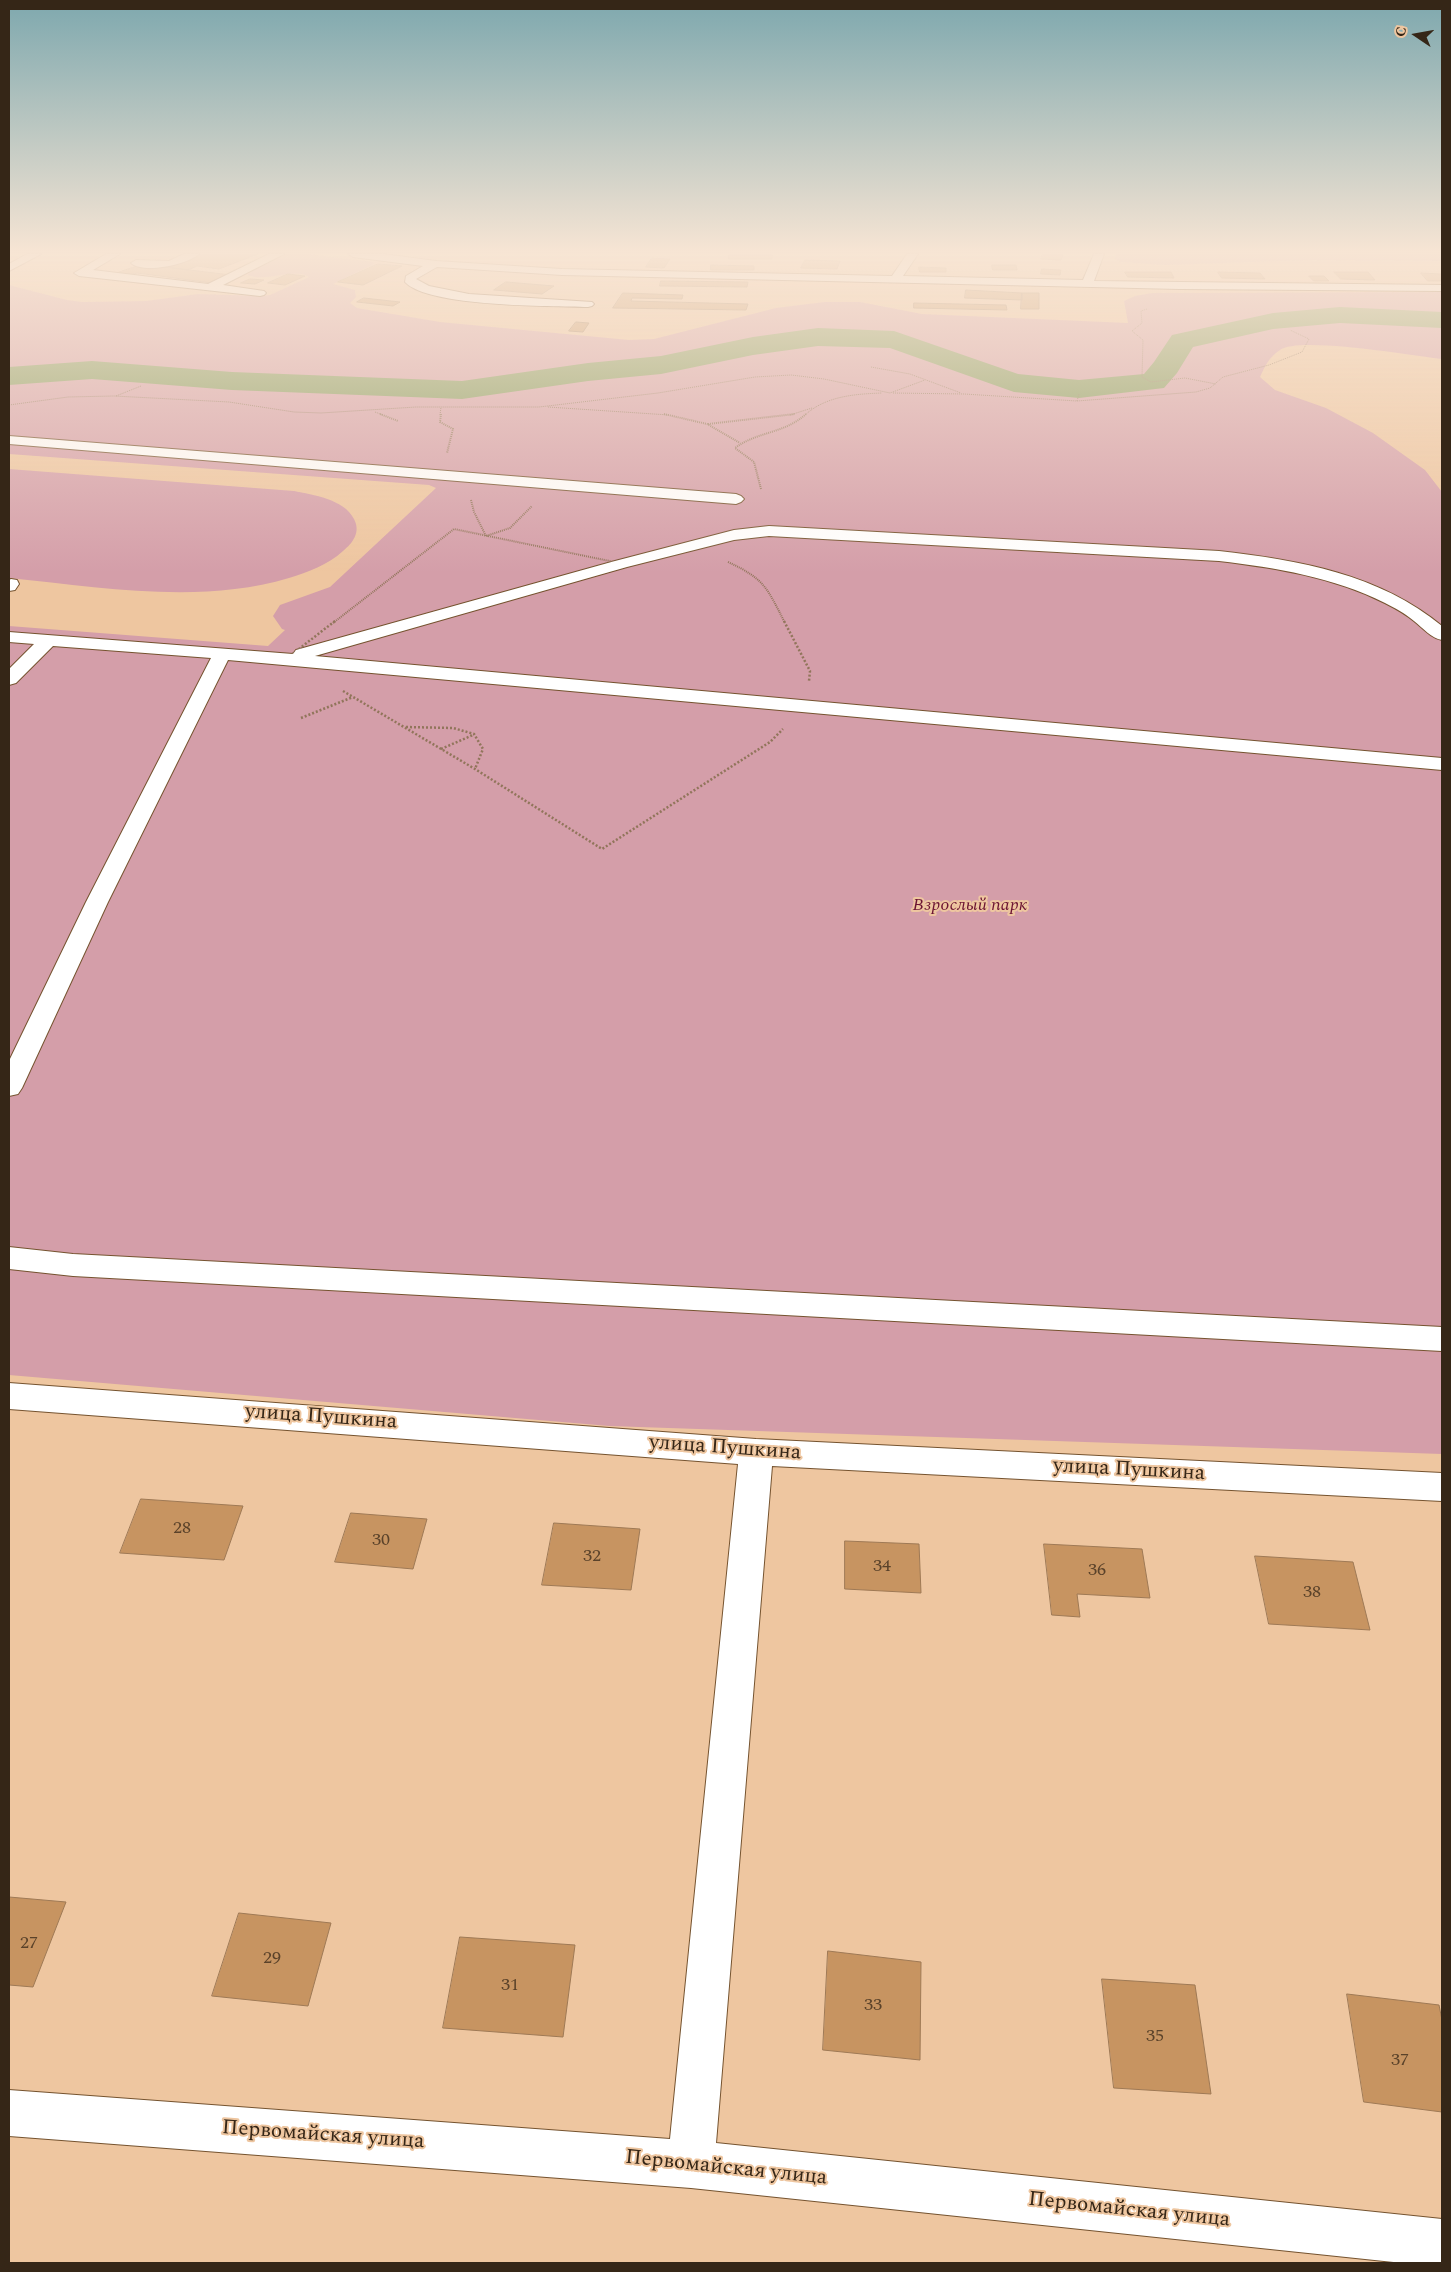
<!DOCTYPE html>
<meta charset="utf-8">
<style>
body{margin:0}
#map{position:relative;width:1451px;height:2272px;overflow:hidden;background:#eec6a0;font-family:Spectral,serif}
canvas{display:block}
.frame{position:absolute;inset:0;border:10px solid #352617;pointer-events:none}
.north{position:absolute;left:1391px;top:10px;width:50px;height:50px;-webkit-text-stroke:4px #eec6a0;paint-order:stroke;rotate:282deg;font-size:14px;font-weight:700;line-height:20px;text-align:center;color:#352617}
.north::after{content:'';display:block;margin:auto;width:18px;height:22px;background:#352617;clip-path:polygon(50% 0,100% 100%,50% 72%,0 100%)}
</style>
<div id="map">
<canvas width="1451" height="2272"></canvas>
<div class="frame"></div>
<div class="north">С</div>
</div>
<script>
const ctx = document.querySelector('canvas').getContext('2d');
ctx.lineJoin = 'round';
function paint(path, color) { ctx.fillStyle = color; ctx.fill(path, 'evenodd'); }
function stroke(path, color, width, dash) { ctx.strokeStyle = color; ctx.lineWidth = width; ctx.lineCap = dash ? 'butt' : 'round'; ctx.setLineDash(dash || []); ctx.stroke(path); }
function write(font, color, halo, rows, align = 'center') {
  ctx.font = font + ' Spectral,serif'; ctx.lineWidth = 4; ctx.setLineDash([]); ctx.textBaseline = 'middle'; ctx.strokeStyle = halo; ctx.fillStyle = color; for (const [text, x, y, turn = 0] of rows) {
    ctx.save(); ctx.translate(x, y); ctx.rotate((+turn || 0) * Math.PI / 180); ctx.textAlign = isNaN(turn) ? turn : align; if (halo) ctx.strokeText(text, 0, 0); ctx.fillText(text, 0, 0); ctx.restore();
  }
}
paint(new Path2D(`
 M287 254H309L373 262 374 264 333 284 355 290 356 297 350 303 357 308 440 322 629 340 654 339 776 308 824 302H860L922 314 1128 323 1124 301 1135 296 1152 293 1442 292V359C1413 356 1299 336 1280 350 1269 357 1265 366 1260 377L1275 390 1326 408 1373 433 1425 470 1442 492V1454L609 1426 9 1375V626L268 646 285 630 282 629 273 616 280 605 330 587 436 488 429 485 9 454V285L67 300 82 302 146 301 198 294 262 296 270 295 309 277C294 267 268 283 247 275L261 265Z
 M1117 254H1442V261L1313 260 1166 265 1120 262 1114 258Z
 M9 469 294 491C313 495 344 499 354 519 361 532 353 543 343 551 328 565 308 572 289 578 198 605 101 587 9 578Z`), '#d49ea9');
paint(new Path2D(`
 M1340 307 1442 312V328L1340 323 1273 329 1193 347 1177 373 1164 388 1079 398 1014 392 890 348 818 346 753 355 661 374 588 381 462 399 232 390 92 379 9 385V367L92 361 232 372 462 381 588 363 661 356 753 337 818 328 894 331 1018 374 1079 380 1144 374 1154 362 1172 335 1273 313Z`), '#7f9758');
const building = new Path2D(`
 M200 254H258L219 269 197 266 188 270 165 267Z
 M1043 254H1061L1063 255 1061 260 1041 259Z
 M729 255H772V259H729Z
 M652 258 670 259 664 268 646 267Z
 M805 260 840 261 837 269 801 268Z
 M143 264 165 267 231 275 212 283 137 273 128 276 114 274Z
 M378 264 402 266 363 285 338 282Z
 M711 265 754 266V270H711Z
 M992 265H1016L1017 270H993Z
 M919 267 946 268V272H920Z
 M1042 269 1061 270 1060 275 1041 274Z
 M1125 272H1171L1174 278 1128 277Z
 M1218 272 1260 273 1265 279 1222 278Z
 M1334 272H1368L1375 280 1341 279Z
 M1421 273 1442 274V281H1428Z
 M288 274 305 276 285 285 268 283Z
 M1309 276H1324L1329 281H1314Z
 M250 279 264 280 255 284 241 283Z
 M661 281 748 282 747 287 660 286Z
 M506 282 554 286 542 294 494 290Z
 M966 290 1022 293V300L965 298Z
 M623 293 683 295 682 299 632 298 631 301 748 304 746 310 613 308Z
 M1022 293H1039V309H1021Z
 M364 298 400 302 393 306 357 302Z
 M914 303 1006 305 1007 310 914 308Z
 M576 322 589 323 583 332 569 331Z
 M141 1499 243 1506 224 1560 120 1553Z
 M351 1513 427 1519 413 1569 335 1562Z
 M554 1523 640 1529 631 1590 542 1585Z
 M845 1541 919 1544 921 1593 845 1589Z
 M1044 1544 1142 1549 1150 1598 1077 1594 1080 1617 1052 1615Z
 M1255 1556 1353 1562 1370 1630 1269 1624Z
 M9 1897 66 1902 33 1987 9 1985Z
 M239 1913 331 1923 308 2006 212 1996Z
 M460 1937 575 1945 563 2037 443 2028Z
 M828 1951 921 1962 920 2060 823 2050Z
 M1102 1979 1195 1985 1211 2094 1114 2088Z
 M1347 1994 1439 2005 1442 2020V2112L1364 2102Z`);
paint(building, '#c79461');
stroke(building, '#9e7955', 1);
const minor = new Path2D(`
 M27 254H41L9 271V264Z
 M106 254H120L93 270 208 284 269 254H284L223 285 264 291 266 293 264 295 260 296 79 276 74 273Z
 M184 254H199C187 265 143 274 131 263L136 260 169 261Z
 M348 254H383L436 261 562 269 892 276 907 254H918L903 276 1083 280 1094 254H1104L1094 281 1442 285V291L1180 289 562 275 437 267 416 279 429 286 469 294 592 302 594 304 592 306 588 307C552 306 428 307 405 282L406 276 423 266 353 257Z
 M9 436 736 494 741 496 744 499 741 502 736 504 9 444Z
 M769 526 1219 551C1299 560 1379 574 1442 626V640C1431 638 1423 628 1414 621 1406 614 1395 608 1385 603 1333 577 1277 568 1219 561L769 536 734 540 627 567 315 656 1442 758V770L228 660 108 902 22 1088 18 1094 9 1096V1061L86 902 211 658 53 646 16 683 9 685V669L34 644 9 642V632L293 654 296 650 615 561 734 530Z
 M11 579 17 580 19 584 15 590 9 591V580Z
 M9 1247 73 1254 1442 1327V1351L73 1276 9 1269Z
 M9 1383 756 1439 1442 1473V1501L772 1466 716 2143 1442 2219V2263H1403L691 2188 9 2136V2090L670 2139 738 1464 9 1409Z`);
stroke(minor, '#75532f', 2);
stroke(new Path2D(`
 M1147 309 1141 311 1142 323 1132 331 1143 340 1142 377 1151 382 1185 378 1216 384
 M871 367 910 374 961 393
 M893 393 964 394 1077 401 1196 392 1210 388 1223 377 1269 365 1302 352 1309 339 1290 330
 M116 396 141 386
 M1077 401 1079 394
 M9 405 68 397 114 396 229 402 294 412 321 413 416 407H539L658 393 755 377 791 375 824 379 890 393 925 380
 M548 407 669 415
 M375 412 383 415
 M440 415 441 407
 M790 415 812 408
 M805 415C826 396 855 394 882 393`), '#91755b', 1, [1, 1]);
stroke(new Path2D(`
 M380 414 398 421
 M441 414 440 422 453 429 447 453
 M664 414 707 424 740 443
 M708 424 795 414
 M761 489 754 462 735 448C758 431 784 434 806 414
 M471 500 474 512 486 536 510 528 532 506
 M728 562C765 579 767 588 785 623
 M333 623 454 529 629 565 419 623`), '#91755b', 2, [1, 1]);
stroke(new Path2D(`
 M335 621 286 659 423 621
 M784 621 810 671 809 681
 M343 691 475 769 602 849 770 742 783 729
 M301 718 353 697
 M406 727 453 728 474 734 483 749 475 769
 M441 749 473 735`), '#91755b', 2.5, [2, 2]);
paint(minor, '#fff');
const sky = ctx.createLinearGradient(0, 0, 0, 573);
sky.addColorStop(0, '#7ea8ae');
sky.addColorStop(0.44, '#f7e5d4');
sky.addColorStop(1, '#f7e5d400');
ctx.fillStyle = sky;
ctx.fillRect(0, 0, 1451, 573);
write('italic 18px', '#6c1433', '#eec6a0', [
 ["Взрослый парк",970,906]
]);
write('18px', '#5a422a', null, [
 ["28",182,1529],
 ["30",381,1541],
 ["32",592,1557],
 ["34",882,1567],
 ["36",1097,1571],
 ["38",1312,1593],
 ["27",29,1944],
 ["29",272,1959],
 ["31",510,1986],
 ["33",873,2006],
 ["35",1155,2037],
 ["37",1400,2061]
]);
write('21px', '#352617', '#eec6a0', [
 ["улица Пушкина",321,1418,4],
 ["улица Пушкина",725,1449,4],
 ["улица Пушкина",1129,1471,3],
 ["Первомайская улица",323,2136,4],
 ["Первомайская улица",726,2169,6],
 ["Первомайская улица",1129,2211,6]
]);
</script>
